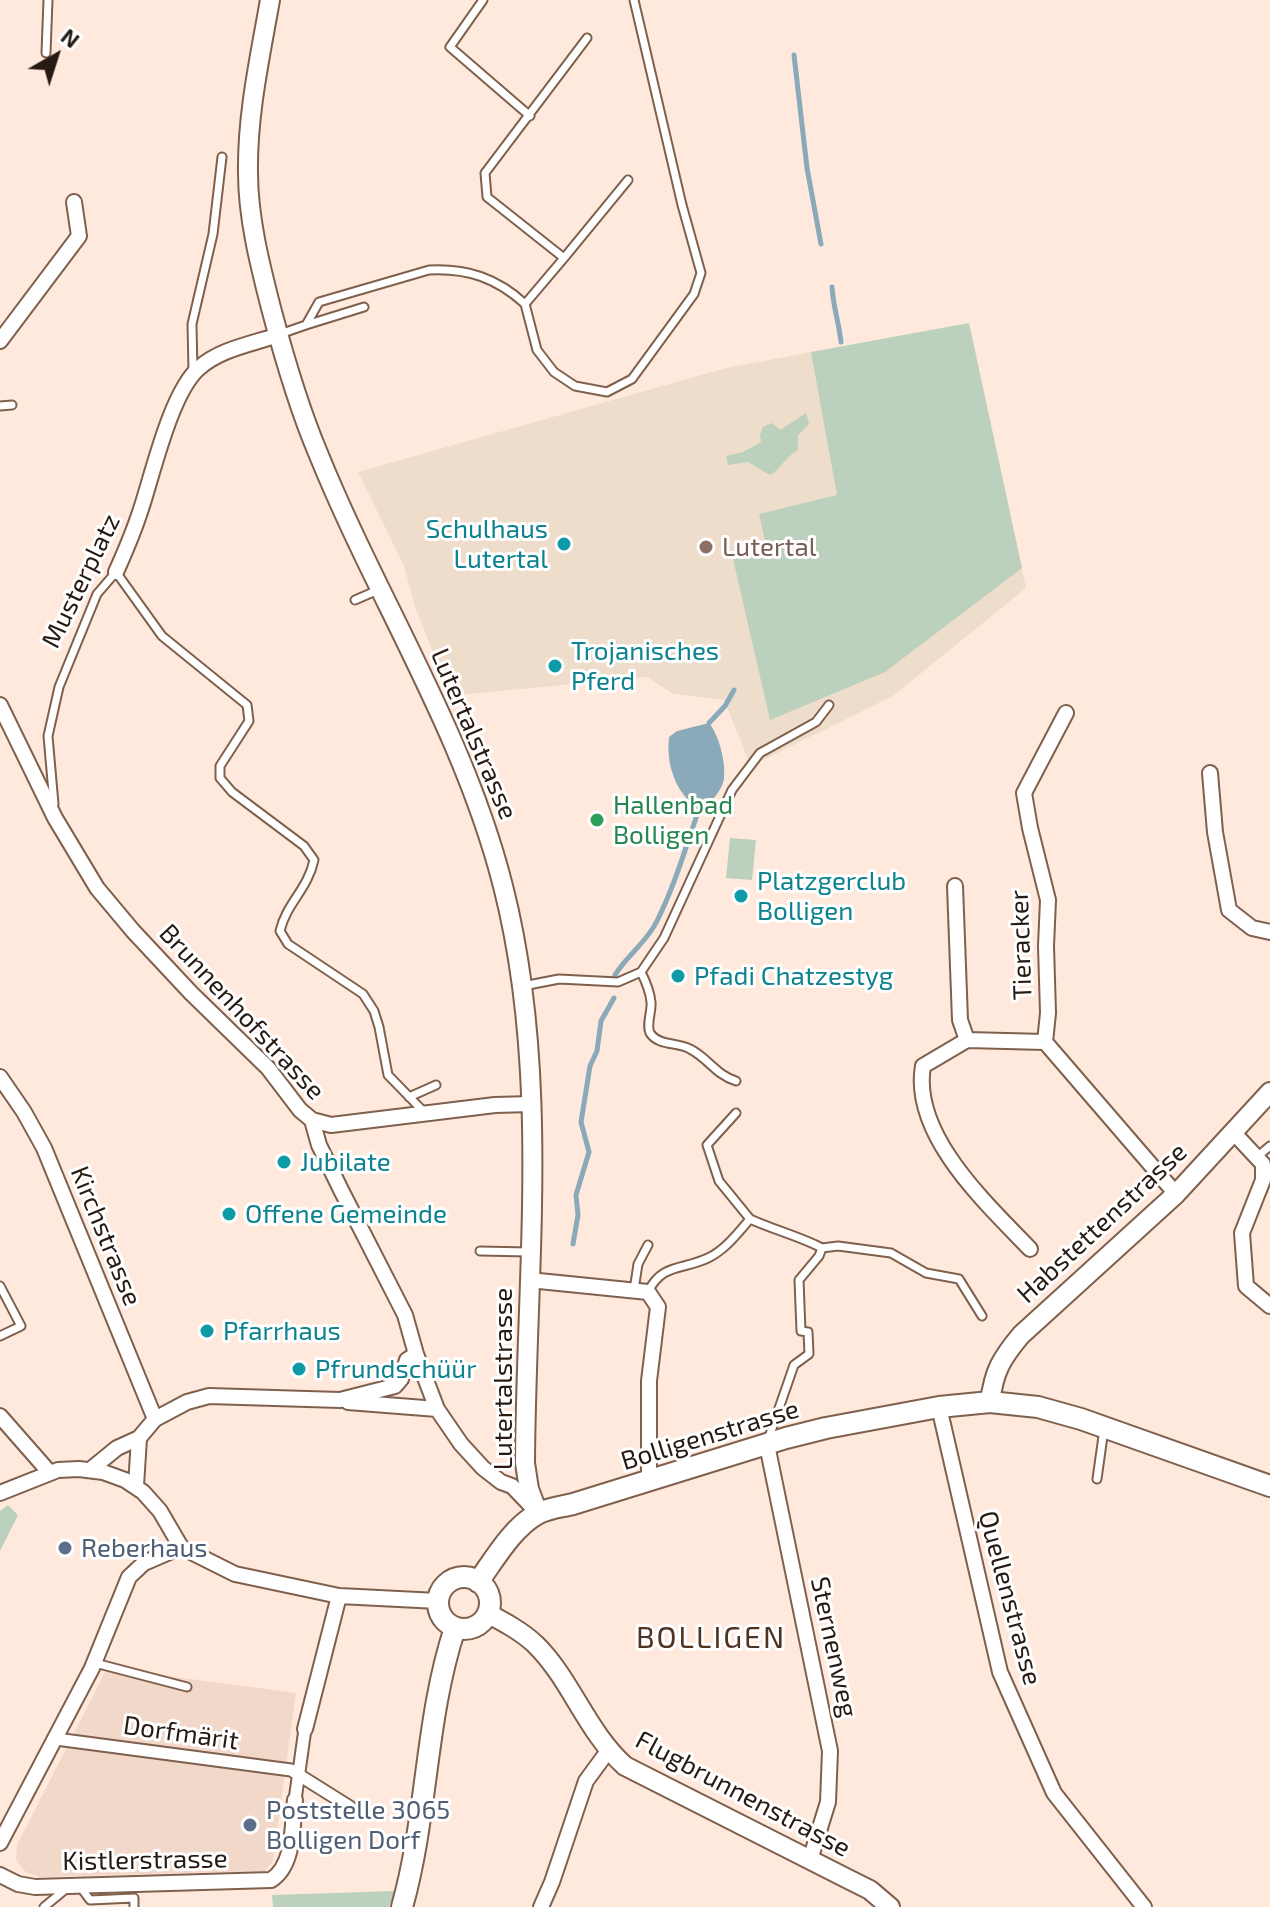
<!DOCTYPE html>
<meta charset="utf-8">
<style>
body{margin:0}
#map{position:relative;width:1270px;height:1907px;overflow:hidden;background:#ffe9dc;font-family:"Exo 2",sans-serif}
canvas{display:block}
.north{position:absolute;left:16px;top:16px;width:80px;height:80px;-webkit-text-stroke:6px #fff;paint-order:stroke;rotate:39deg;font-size:22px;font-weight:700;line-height:32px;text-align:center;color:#261a12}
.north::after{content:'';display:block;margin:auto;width:28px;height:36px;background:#261a12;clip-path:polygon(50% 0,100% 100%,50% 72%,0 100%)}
</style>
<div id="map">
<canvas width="1270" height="1907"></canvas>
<div class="north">N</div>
</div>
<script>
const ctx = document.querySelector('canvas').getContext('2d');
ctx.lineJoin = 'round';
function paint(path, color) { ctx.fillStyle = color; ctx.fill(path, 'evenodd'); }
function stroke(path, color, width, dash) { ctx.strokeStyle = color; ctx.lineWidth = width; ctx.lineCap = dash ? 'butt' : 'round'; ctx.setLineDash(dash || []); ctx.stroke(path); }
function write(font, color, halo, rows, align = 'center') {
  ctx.font = font + ' "Exo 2",sans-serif'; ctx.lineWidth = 6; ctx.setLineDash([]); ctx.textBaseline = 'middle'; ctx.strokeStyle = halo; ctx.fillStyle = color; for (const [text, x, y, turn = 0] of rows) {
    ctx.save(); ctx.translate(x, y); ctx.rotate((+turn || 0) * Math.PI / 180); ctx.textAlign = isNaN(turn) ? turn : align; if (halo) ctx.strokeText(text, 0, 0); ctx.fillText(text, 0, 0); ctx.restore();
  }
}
paint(new Path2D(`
 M107 1668 296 1693 273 1861 265 1871 39 1877 26 1872 20 1866 16 1859 17 1845Z`), '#f2d8c8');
paint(new Path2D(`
 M969 323 1026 588 893 696 751 766 724 700 673 694 647 677 458 695 433 652 416 610 404 566 358 472 726 368Z`), '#efddcc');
paint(new Path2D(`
 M969 323 1022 568 885 672 770 720 733 559 767 550 759 514 837 495 811 352Z
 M806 413 809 424 798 435V450C785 457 782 468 770 475L748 462 728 465 726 456 743 452 761 442 760 435 763 427 772 423 780 430Z
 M730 838 756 840 752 880 726 878Z
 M8 1505 18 1515 0 1551V1511Z
 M395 1891 389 1907H273L272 1895Z`), '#bbd1bd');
paint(new Path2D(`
 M709 723C719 735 726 762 724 779 722 791 707 808 697 815 693 805 685 798 679 788 670 772 667 755 669 737L677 731Z`), '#8aaaba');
stroke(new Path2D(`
 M794 55 807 168 821 244
 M832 287C833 306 839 323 841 342
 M709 723 725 706 734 690
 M615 975C627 955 647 942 657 921 674 887 685 850 697 815
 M573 1244 578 1215 576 1195 589 1152 581 1122 590 1066 597 1051 601 1021 614 998`), '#8aaaba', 5);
const service = new Path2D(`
 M483 0 450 47 530 116
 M587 38 485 173 487 197 564 258 525 304 537 350 554 372 575 386 607 392 632 379 694 294 701 273 682 205 634 0
 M46 53 48 0
 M564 258 628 180
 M306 325 364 307
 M280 334 306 325 319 302 429 270C467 268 497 278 525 304
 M193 372 192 324 213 234 222 157
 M0 406 12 405
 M355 600 378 590
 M54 804 48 736 59 687 97 594 116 572 162 636 247 705 249 721 220 766V778L232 792 304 846 314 860C308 889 286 904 280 931L288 944 363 994 374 1011 379 1027 388 1075 425 1113
 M641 972C646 982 650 991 651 1002 652 1011 646 1025 650 1033 658 1046 678 1042 690 1049 708 1058 716 1075 736 1081
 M523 986 559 979 618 982 641 972 664 938 732 790 760 753 816 722 829 705
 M409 1097 436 1085
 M736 1113 707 1145 719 1181 750 1219
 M1258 1156 1270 1146
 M822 1248 838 1246 891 1253 926 1273 959 1279 982 1316
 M480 1251 529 1252
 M0 1286 21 1326 0 1336
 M634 1290 638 1264 648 1245
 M648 1292C662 1263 683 1270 708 1258 725 1250 738 1233 750 1219 774 1230 799 1236 822 1248L819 1256 799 1280 801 1331 808 1332 809 1354 794 1365 768 1440
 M1097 1479 1104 1429
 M95 1663 187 1687
 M81 1888 90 1900 134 1898V1907
 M44 1907 67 1888`);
const pedestrian = new Path2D(`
 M56 1739 291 1770 350 1807
 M295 1800 305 1729`);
const minor = new Path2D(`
 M0 341 79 236 74 202
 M116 572C125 552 134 531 141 509 153 473 171 392 199 368 220 349 252 344 278 335
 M0 705 55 818 97 888 133 931 191 993 268 1068 300 1110 312 1120 319 1145 341 1190 405 1315 416 1354 437 1409 461 1444 483 1468 501 1482 512 1486 535 1510
 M1210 773 1215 832 1229 910 1252 928 1270 932
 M955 886 960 1020 967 1040
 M1045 1042 1048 1013 1046 946 1048 900 1030 828 1024 793 1066 713
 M0 1077 24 1112 44 1148 155 1419
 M312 1120 331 1125 495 1105 531 1104
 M1233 1132 1263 1164V1180L1242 1233 1246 1286 1270 1306
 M1030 1249C987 1204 911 1135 923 1066L967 1040 1045 1042 1176 1194
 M529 1280 648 1292 658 1307 649 1381V1480
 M348 1402 437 1409
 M939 1407 1000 1672 1054 1793 1144 1907
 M0 1416 50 1473
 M767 1445 830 1751 828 1802 810 1860
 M90 1470 117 1448 139 1438
 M136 1486 139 1438 155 1419 187 1402 209 1396 340 1400 395 1386 401 1379 407 1360 416 1354
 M0 1493 58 1470 79 1469 103 1472 125 1480 143 1492 160 1511 181 1547 235 1574 339 1596 438 1601
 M305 1729 339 1596
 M0 1843 92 1668 129 1577 144 1563 181 1547
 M0 1875 18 1884 35 1887 271 1880C295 1865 292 1825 295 1800
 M541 1907 552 1882 586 1781 608 1751`);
const tertiary = new Path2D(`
 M270 0C260 57 247 115 248 173 248 218 260 265 271 308 284 357 298 406 318 453 377 599 464 732 503 886 551 1074 526 1271 525 1463L529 1489 538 1513
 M990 1402C994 1371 1001 1359 1021 1335L1176 1194 1270 1092
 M487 1613C504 1622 521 1631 535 1644 571 1679 586 1731 625 1766L848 1879 870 1890 890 1907`);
const secondary = new Path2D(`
 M438 1603a26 26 0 1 1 52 0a26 26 0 1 1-52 0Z
 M478 1582C494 1560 512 1528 537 1514 548 1508 561 1507 573 1504L786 1438 826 1428 939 1407 990 1402 1038 1407 1081 1419 1270 1486
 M402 1907C428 1815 425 1718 455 1628`);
stroke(service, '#7f604d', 11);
stroke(pedestrian, '#7f604d', 15);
stroke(minor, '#7f604d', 18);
stroke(tertiary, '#7f604d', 22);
stroke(secondary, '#7f604d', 24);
stroke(service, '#fff', 7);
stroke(pedestrian, '#fff', 11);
stroke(minor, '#fff', 14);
stroke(tertiary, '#fff', 18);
stroke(secondary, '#fff', 20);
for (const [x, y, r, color] of [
 [564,544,8,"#0f9aa8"],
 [706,547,8,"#8d6e63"],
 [555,666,8,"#0f9aa8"],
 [597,820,8,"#2e9e5b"],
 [741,896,8,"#0f9aa8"],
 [678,976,8,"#0f9aa8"],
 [284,1162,8,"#0f9aa8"],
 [229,1214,8,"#0f9aa8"],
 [207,1331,8,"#0f9aa8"],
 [299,1369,8,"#0f9aa8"],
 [65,1548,8,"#5c6f8a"],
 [250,1825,8,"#5c6f8a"]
]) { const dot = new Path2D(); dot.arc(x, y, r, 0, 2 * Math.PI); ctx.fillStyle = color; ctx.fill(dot); stroke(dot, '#fff', 3); }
write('26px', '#0d838f', '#fff', [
 ["Schulhaus",548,529,"right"],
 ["Lutertal",548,559,"right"],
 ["Trojanisches",571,651],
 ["Pferd",571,681],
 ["Platzgerclub",757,881],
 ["Bolligen",757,911],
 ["Pfadi Chatzestyg",694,976],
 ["Jubilate",300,1162],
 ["Offene Gemeinde",245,1214],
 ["Pfarrhaus",223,1331],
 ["Pfrundschüür",315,1369]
], 'left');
write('26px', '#785e54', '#fff', [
 ["Lutertal",722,547]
], 'left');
write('26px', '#261a12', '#fff', [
 ["Musterplatz",81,581,-64],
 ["Lutertalstrasse",474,734,67],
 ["Tieracker",1021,945,-92],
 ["Brunnenhofstrasse",242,1012,47],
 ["Habstettenstrasse",1102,1223,-43],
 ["Kirchstrasse",106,1236,68],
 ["Lutertalstrasse",503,1379,-90],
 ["Bolligenstrasse",710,1435,-17],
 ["Quellenstrasse",1010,1598,75],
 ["Sternenweg",834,1647,78],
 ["Dorfmärit",181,1733,8],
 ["Flugbrunnenstrasse",743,1794,28],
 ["Kistlerstrasse",145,1860,-1]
]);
write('26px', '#27864d', '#fff', [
 ["Hallenbad",613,805],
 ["Bolligen",613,835]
], 'left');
write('26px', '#4e5e75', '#fff', [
 ["Reberhaus",81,1548],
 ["Poststelle 3065",266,1810],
 ["Bolligen Dorf",266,1840]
], 'left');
ctx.letterSpacing = '2px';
write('30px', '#4f3321', '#fff', [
 ["BOLLIGEN",711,1638]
]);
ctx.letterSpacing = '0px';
</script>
